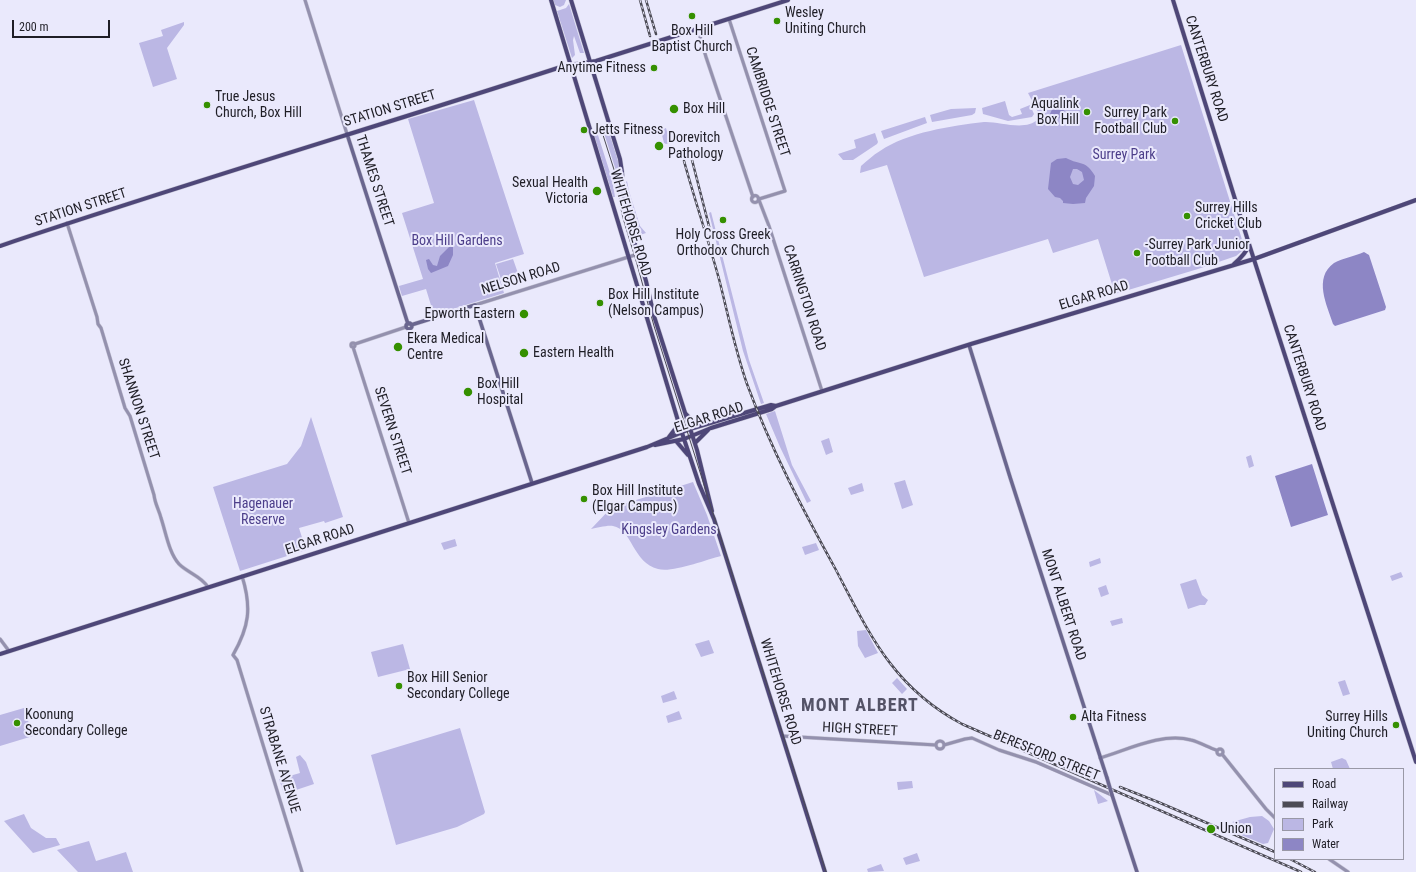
<!DOCTYPE html>
<style>
body{margin:0}
#map{position:relative;width:1416px;height:872px;overflow:hidden;background:#eae9fc;font-family:"Roboto Condensed",sans-serif}
canvas{display:block}
.legend{position:absolute;left:1274px;top:768px;width:130px;height:92px;box-sizing:border-box;background:#eae9fc;border:1px solid #9998a6;margin:0;padding:5px 7px;list-style:none;font-size:12px;color:#1f1e26}
.legend li{display:flex;align-items:center;gap:8px;height:20px}
.legend b{width:20px;border:1px solid #9998a6}
.scale{position:absolute;left:12px;top:20px;width:98px;height:18px;box-sizing:border-box;border:2px solid #1f1e26;border-top:0;padding-left:5px;font-size:12px;line-height:14px;white-space:nowrap;color:#1f1e26;-webkit-text-stroke:3px #eae9fc;paint-order:stroke}
</style>
<div id="map">
<canvas width="1416" height="872"></canvas>
<ul class="legend">
<li><b style="height:5px;background:#4e4778"></b>Road</li>
<li><b style="height:5px;background:#4c4b55"></b>Railway</li>
<li><b style="height:11px;background:#bbb7e4"></b>Park</li>
<li><b style="height:11px;background:#8d86c5"></b>Water</li>
</ul>
<div class="scale">200 m</div>
</div>
<script>
const ctx = document.querySelector('canvas').getContext('2d');
ctx.lineJoin = 'round';
function paint(path, color) { ctx.fillStyle = color; ctx.fill(path, 'evenodd'); }
function stroke(path, color, width, dash) { ctx.strokeStyle = color; ctx.lineWidth = width; ctx.lineCap = dash ? 'butt' : 'round'; ctx.setLineDash(dash || []); ctx.stroke(path); }
function write(font, color, halo, rows, align = 'center') {
  ctx.font = font + ' "Roboto Condensed",sans-serif'; ctx.lineWidth = 4; ctx.setLineDash([]); ctx.textBaseline = 'middle'; ctx.strokeStyle = halo; ctx.fillStyle = color; for (const [text, x, y, turn = 0] of rows) {
    ctx.save(); ctx.translate(x, y); ctx.rotate((+turn || 0) * Math.PI / 180); ctx.textAlign = isNaN(turn) ? turn : align; if (halo) ctx.strokeText(text, 0, 0); ctx.fillText(text, 0, 0); ctx.restore();
  }
}
paint(new Path2D(`
 M553 0H566L564 5 560 7 555 5Z
 M569 4 584 53H580L574 36 573 40 575 55 572 58 557 11 566 8Z
 M184 22V25L167 48 177 79 153 87 139 43 163 36 161 30Z
 M1181 45 1244 246 1242 251 1236 256 1198 269 1115 294 1098 239 1053 253 1048 239 924 277 887 165 860 173 861 166C867 161 873 155 880 151 908 132 951 126 984 122 998 121 1026 132 1038 119L1039 114 1028 93Z
 M474 100 524 254 495 263 504 293 440 313 437 316 434 315 426 289 402 296 399 286 423 279 402 213 434 203 408 119Z
 M1005 101 1009 115 1012 117 1022 114 1020 109 1030 105 1034 114 1032 117 1008 121 983 114 982 108Z
 M976 108 975 113 972 115 932 122 930 115 951 109Z
 M925 117 927 123 884 139 881 131Z
 M666 128 670 143 666 144 664 143 661 131 663 129Z
 M608 129 620 167 621 180 620 196 619 180 603 130Z
 M597 132 612 179 615 197H613L595 138 594 133Z
 M875 133 878 142 877 144 853 160H843L838 154 856 148 854 140Z
 M627 181 629 191 640 226 646 233 634 237 627 209 626 182Z
 M711 212 749 360 764 403 761 404 743 351 709 213Z
 M513 259 519 276 502 282 496 264Z
 M775 411 792 465 811 501 807 503 780 447 766 414Z
 M311 417 343 517 325 523 324 521 299 528 306 550 240 571 213 487 287 464 301 446Z
 M829 438 833 452 826 455 821 441Z
 M1251 455 1254 466 1249 468 1246 457Z
 M905 480 913 505 902 509 894 483Z
 M693 482 707 515 721 556C705 560 672 573 658 569 633 563 632 529 613 526 607 525 597 528 591 529L611 508Z
 M862 483 864 491 851 495 848 488Z
 M455 539 457 546 444 550 441 543Z
 M816 543 819 550 805 555 802 547Z
 M1100 558 1101 563 1090 567 1089 562Z
 M1401 572 1403 577 1392 581 1390 576Z
 M1196 579 1202 595 1208 600 1205 605H1200L1188 609 1180 584Z
 M1106 585 1109 594 1101 597 1098 588Z
 M1122 618 1123 623 1112 626 1110 621Z
 M866 630 878 653 865 658 858 646 857 631Z
 M709 640 714 653 701 657 695 644Z
 M403 644 410 669 378 677 371 652Z
 M897 678 907 689 902 694 892 683Z
 M1345 680 1350 694 1343 696 1338 682Z
 M674 691 677 699 663 703 661 696Z
 M24 708 33 736 0 746V715Z
 M679 711 682 719 668 723 666 716Z
 M460 728 485 812 484 814 457 827 396 845 371 755Z
 M300 755 306 762 314 784 284 794 279 779 300 773 296 757Z
 M1342 758 1346 760 1350 769H1333L1331 762Z
 M912 781 913 788 898 790 897 782Z
 M1094 790 1108 801 1098 804Z
 M24 814 31 828 46 838H56L60 845 33 853 4 821Z
 M1262 816 1269 821 1274 829 1268 843 1263 844 1234 832 1238 825 1232 822 1250 817Z
 M89 841 96 861 126 852 133 872H78L57 850Z
 M917 853 920 861 906 865 903 858Z
 M881 864 884 871 868 872 867 869Z`), '#bbb7e4');
paint(new Path2D(`
 M1054 105 1065 111 1061 119 1050 114Z
 M1066 158C1081 166 1085 159 1095 176L1094 186 1086 198 1085 203 1073 204 1063 203V201L1060 198 1055 197 1048 189 1051 163 1057 159ZM1073 169H1077L1082 172 1084 180 1078 185 1073 184 1070 177Z
 M450 246 453 247V255L448 266 431 273 428 269 426 260 429 259 433 265 437 266 440 256Z
 M1364 252 1369 255 1386 307 1385 310 1335 326 1333 324C1327 305 1313 278 1334 263 1343 258 1355 256 1364 252Z
 M1312 464 1328 515 1291 527 1275 476Z`), '#8d86c5');
const tertiary = new Path2D(`
 M305 0 347 134
 M729 19 785 191 759 199
 M699 28V33L706 57 753 197
 M751.5 199a3.5 3.5 0 1 1 7 0a3.5 3.5 0 1 1-7 0Z
 M759 200 769 226 822 391
 M67 223 97 317 98 324 101 328 125 408 130 416 154 495C155 504 159 510 161 518 166 533 169 553 179 564 188 573 201 576 208 587
 M475 305 638 254
 M351 345a2 2 0 1 1 4 0a2 2 0 1 1-4 0Z
 M355 344 406 327
 M353 347 409 523
 M242 576C252 608 249 627 233 655L237 660 302 872
 M0 639 9 651
 M782 736 936 745
 M936 745a4 4 0 1 1 8 0a4 4 0 1 1-8 0Z
 M944 745 965 739 972 738 999 750 1036 762 1112 795
 M1217 752a3 3 0 1 1 6 0a3 3 0 1 1-6 0Z
 M1222 754 1266 809 1275 818
 M1100 758C1127 750 1162 732 1191 740 1199 742 1208 747 1216 750
 M1329 859 1348 872`);
const secondary = new Path2D(`
 M347 134 408 324
 M406 326a3 3 0 1 1 6 0a3 3 0 1 1-6 0Z
 M411 325 475 305 532 483
 M969 345 1010 477 1107 778
 M1112 795 1137 872`);
const primary = new Path2D(`
 M551 0 679 424 699 484 714 519 726 557 825 872
 M571 0 620 159 622 172 624 206 629 224 646 281 654 316 697 450 712 511
 M1173 0 1249 244 1416 762
 M0 246C187 183 376 127 564 66L596 61 788 0
 M1234 264C1241 258 1246 253 1249 245
 M686 414 694 423 699 426
 M669 437 679 424
 M676 441 688 455
 M695 443 708 430
 M655 445 684 439 711 428 772 409 776 406 971 344 1254 259 1416 200
 M0 654 647 447 690 429 771 405 776 406`);
stroke(tertiary, '#c5c4d5', 4);
stroke(secondary, '#c5c4d5', 4.5);
stroke(primary, '#c5c4d5', 5);
stroke(tertiary, '#9491ae', 3);
stroke(secondary, '#6a668f', 3.5);
stroke(primary, '#4e4778', 4);
stroke(new Path2D(`
 M603 135 617 179 620 205 623 218 637 264 654 326 826 872`), '#4c4b55', 1);
const rail = new Path2D(`
 M640 0 650 36
 M646 0 656 34
 M692 160 710 230
 M684 161C695 201 708 239 719 279 728 314 735 350 747 384 771 449 803 510 836 570 870 635 893 687 962 724L1301 872
 M1120 787 1158 802 1275 852
 M1290 859 1315 872`);
stroke(rail, '#4c4b55', 2.5);
stroke(rail, '#eae9fc', 1, [3]);
const secondaryBridge = new Path2D(`
 M1107 778 1112 795`);
stroke(secondaryBridge, '#c5c4d5', 4.5, []);
stroke(secondaryBridge, '#6a668f', 3.5);
for (const [x, y, r, color] of [
 [692,16,4,"#359000"],
 [777,21,4,"#359000"],
 [654,68,4,"#359000"],
 [207,105,4,"#359000"],
 [674,109,5,"#359000"],
 [1087,112,4,"#359000"],
 [1175,121,4,"#359000"],
 [584,130,4,"#359000"],
 [659,146,5,"#359000"],
 [597,191,5,"#359000"],
 [1187,216,4,"#359000"],
 [723,220,4,"#359000"],
 [1137,253,4,"#359000"],
 [600,303,4,"#359000"],
 [524,314,5,"#359000"],
 [398,347,5,"#359000"],
 [524,353,5,"#359000"],
 [468,392,5,"#359000"],
 [584,499,4,"#359000"],
 [399,686,4,"#359000"],
 [1073,717,4,"#359000"],
 [17,723,4,"#359000"],
 [1396,725,4,"#359000"],
 [1211,829,5,"#359000"]
]) { const dot = new Path2D(); dot.arc(x, y, r, 0, 2 * Math.PI); ctx.fillStyle = color; ctx.fill(dot); stroke(dot, '#eae9fc', 1.5); }
write('14px', '#1f1e26', '#eae9fc', [
 ["Wesley",785,13],
 ["Uniting Church",785,29],
 ["Box Hill",692,31,"center"],
 ["Baptist Church",692,47,"center"],
 ["Anytime Fitness",646,68,"right"],
 ["True Jesus",215,97],
 ["Church, Box Hill",215,113],
 ["Aqualink",1079,104,"right"],
 ["Box Hill",1079,120,"right"],
 ["Box Hill",683,109],
 ["Surrey Park",1167,113,"right"],
 ["Football Club",1167,129,"right"],
 ["Jetts Fitness",592,130],
 ["Dorevitch",668,138],
 ["Pathology",668,154],
 ["Sexual Health",588,183,"right"],
 ["Victoria",588,199,"right"],
 ["Surrey Hills",1195,208],
 ["Cricket Club",1195,224],
 ["Holy Cross Greek",723,235,"center"],
 ["Orthodox Church",723,251,"center"],
 ["-Surrey Park Junior",1145,245],
 ["Football Club",1145,261],
 ["Box Hill Institute",608,295],
 ["(Nelson Campus)",608,311],
 ["Epworth Eastern",515,314,"right"],
 ["Ekera Medical",407,339],
 ["Centre",407,355],
 ["Eastern Health",533,353],
 ["Box Hill",477,384],
 ["Hospital",477,400],
 ["Box Hill Institute",592,491],
 ["(Elgar Campus)",592,507],
 ["Box Hill Senior",407,678],
 ["Secondary College",407,694],
 ["Koonung",25,715],
 ["Secondary College",25,731],
 ["Alta Fitness",1081,717],
 ["Surrey Hills",1388,717,"right"],
 ["Uniting Church",1388,733,"right"],
 ["Union",1220,829]
], 'left');
write('14px', '#1f1e26', '#eae9fc', [
 ["CANTERBURY ROAD",1206,69,72],
 ["CAMBRIDGE STREET",767,102,72],
 ["STATION STREET",390,109,-17],
 ["THAMES STREET",374,181,72],
 ["STATION STREET",81,208,-18],
 ["WHITEHORSE ROAD",630,223,73],
 ["NELSON ROAD",521,279,-17],
 ["ELGAR ROAD",1094,296,-17],
 ["CARRINGTON ROAD",804,298,72],
 ["CANTERBURY ROAD",1304,378,72],
 ["SHANNON STREET",138,409,72],
 ["ELGAR ROAD",709,418,-18],
 ["SEVERN STREET",392,431,72],
 ["ELGAR ROAD",320,540,-18],
 ["MONT ALBERT ROAD",1063,605,72],
 ["WHITEHORSE ROAD",780,692,73],
 ["HIGH STREET",860,730,3],
 ["BERESFORD STREET",1046,756,22],
 ["STRABANE AVENUE",279,760,73]
]);
write('14px', '#4c3e8a', '#eae9fc', [
 ["Surrey Park",1124,155],
 ["Box Hill Gardens",457,241],
 ["Hagenauer",263,504],
 ["Reserve",263,520],
 ["Kingsley Gardens",669,530]
]);
ctx.letterSpacing = '1px';
write('bold 18px', '#545367', '#eae9fc', [
 ["MONT ALBERT",860,706]
]);
ctx.letterSpacing = '0px';
</script>
